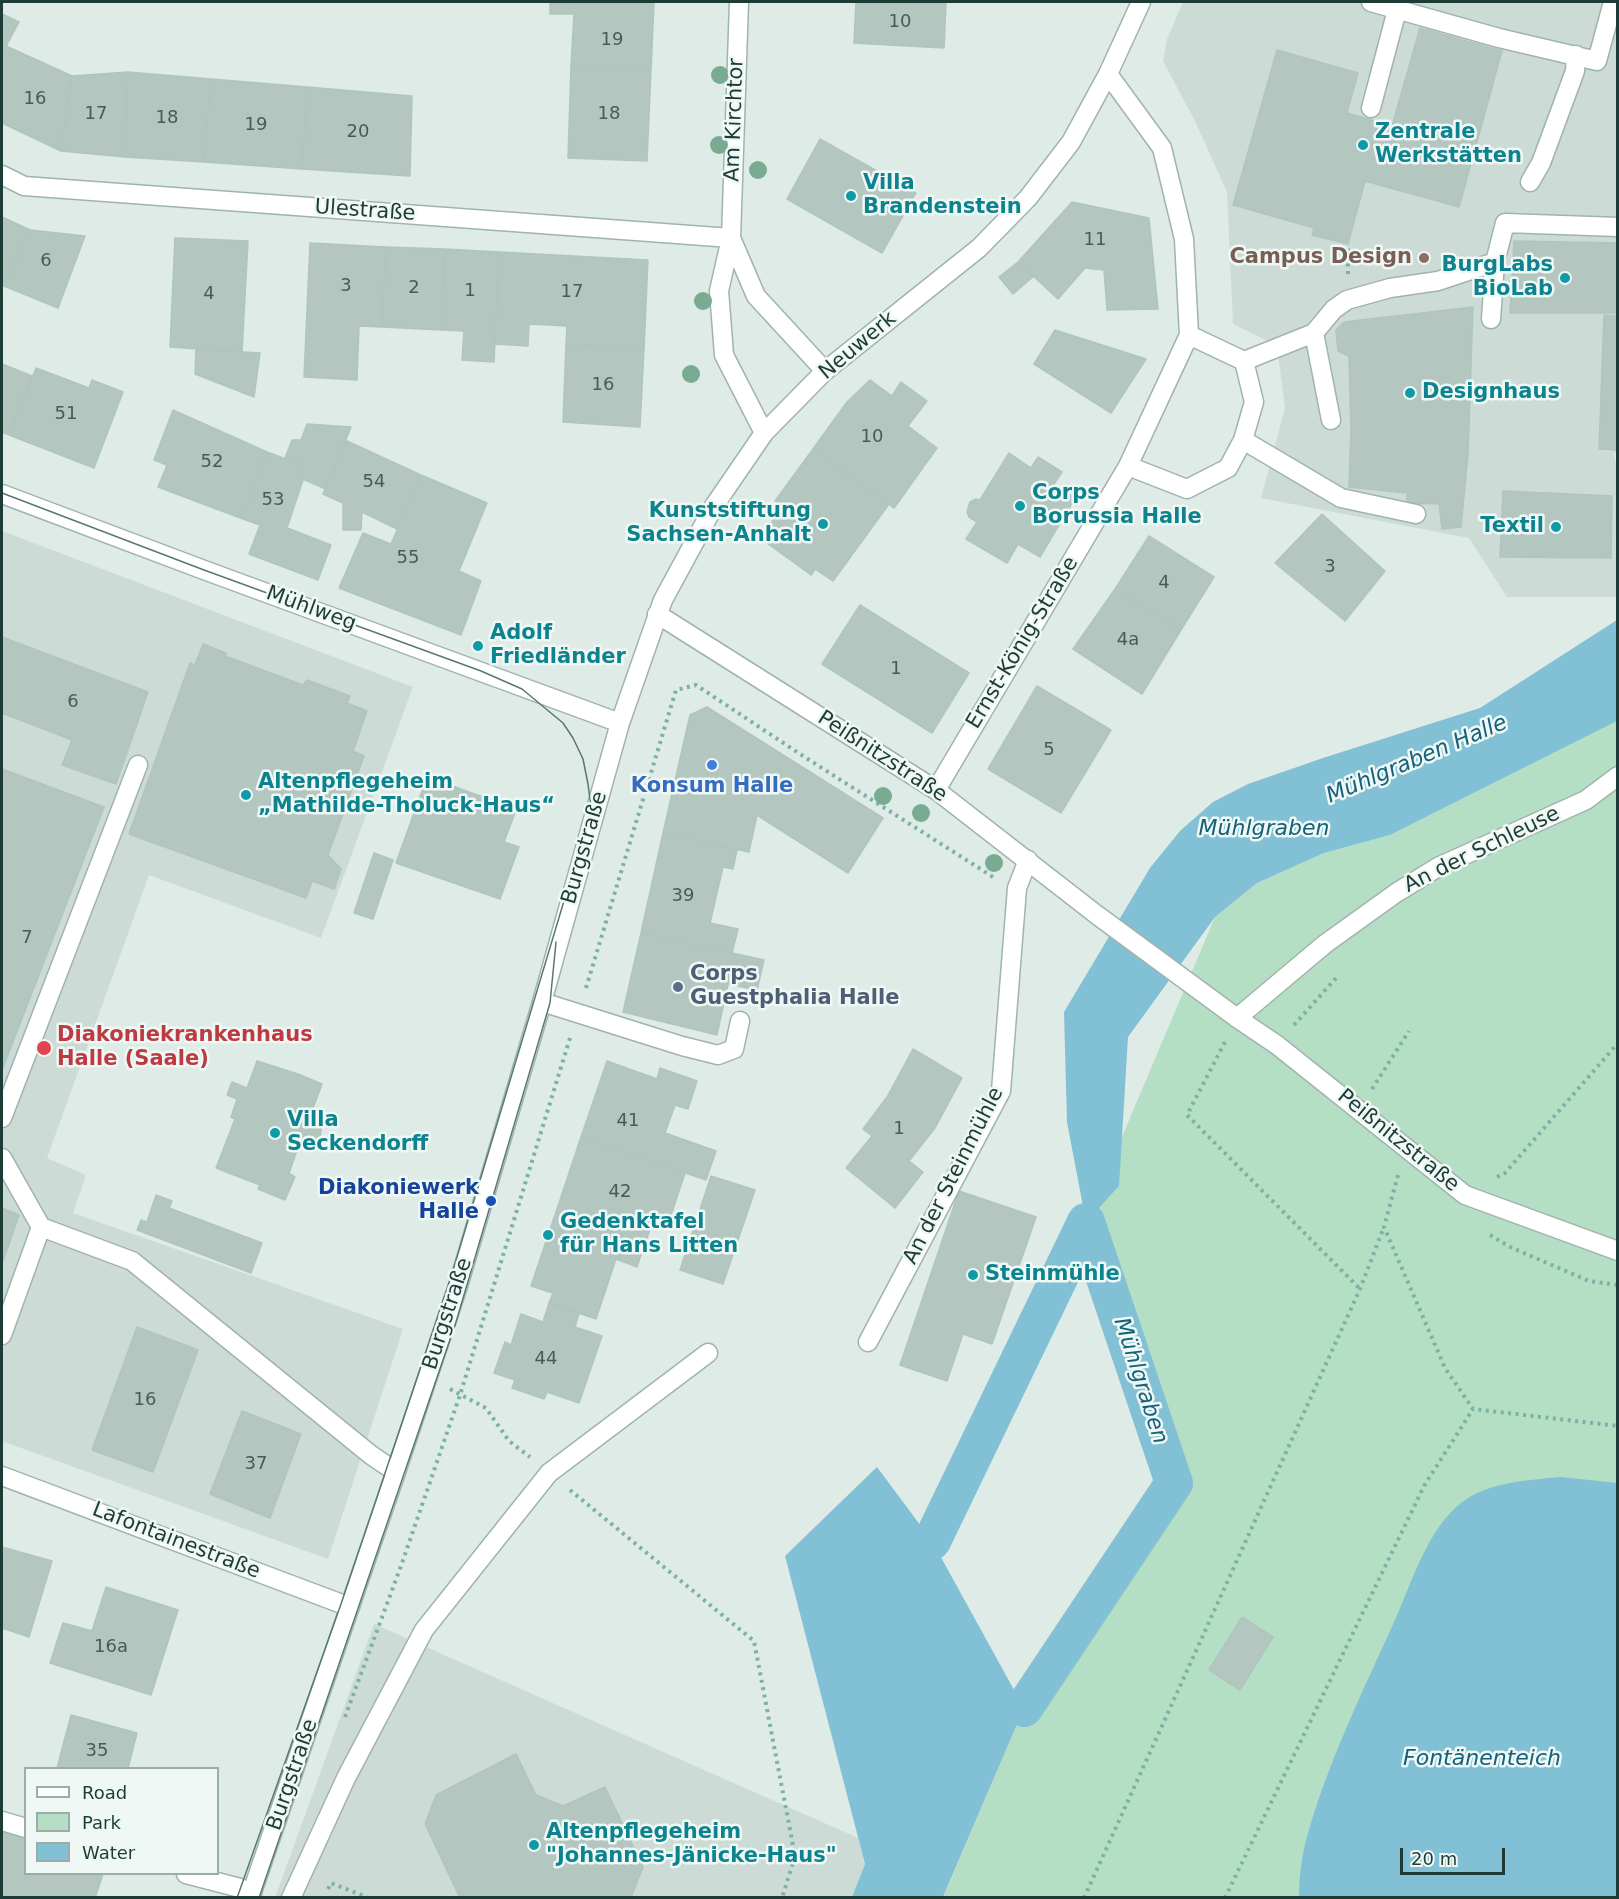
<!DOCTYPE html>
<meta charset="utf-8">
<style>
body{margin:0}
#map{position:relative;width:1619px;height:1899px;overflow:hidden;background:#deebe7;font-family:"DejaVu Sans",sans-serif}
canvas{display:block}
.frame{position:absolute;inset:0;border:3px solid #1e3c37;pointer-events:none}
.legend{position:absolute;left:24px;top:1767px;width:195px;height:108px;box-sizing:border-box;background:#eff8f4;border:2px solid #9bada8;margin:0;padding:8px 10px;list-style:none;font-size:18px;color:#1e3c37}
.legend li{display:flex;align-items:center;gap:12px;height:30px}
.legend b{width:30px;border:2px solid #9bada8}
.scale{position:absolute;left:1400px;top:1848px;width:105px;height:27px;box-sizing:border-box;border:3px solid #1e3c37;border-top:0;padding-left:8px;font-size:18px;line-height:21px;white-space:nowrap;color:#1e3c37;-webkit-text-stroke:4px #eff8f4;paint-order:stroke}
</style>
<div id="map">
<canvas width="1619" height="1899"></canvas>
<div class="frame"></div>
<ul class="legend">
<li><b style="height:8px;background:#fff"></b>Road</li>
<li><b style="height:16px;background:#b5dfc4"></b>Park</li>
<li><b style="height:16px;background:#81c0d5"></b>Water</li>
</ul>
<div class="scale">20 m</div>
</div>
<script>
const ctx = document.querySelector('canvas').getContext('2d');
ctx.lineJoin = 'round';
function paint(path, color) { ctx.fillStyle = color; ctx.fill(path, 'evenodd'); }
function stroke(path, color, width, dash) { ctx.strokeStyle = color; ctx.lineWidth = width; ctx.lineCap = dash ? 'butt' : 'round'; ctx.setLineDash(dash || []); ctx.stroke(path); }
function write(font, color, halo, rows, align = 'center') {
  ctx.font = font + ' "DejaVu Sans",sans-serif'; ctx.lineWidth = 5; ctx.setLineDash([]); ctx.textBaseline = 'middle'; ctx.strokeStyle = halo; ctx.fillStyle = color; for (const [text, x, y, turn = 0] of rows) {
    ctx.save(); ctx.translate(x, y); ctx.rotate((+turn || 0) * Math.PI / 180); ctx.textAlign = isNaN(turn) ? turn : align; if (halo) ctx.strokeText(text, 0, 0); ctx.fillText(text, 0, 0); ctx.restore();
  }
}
paint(new Path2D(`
 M1183 2H1617L1618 452 1614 453 1618 478 1617 597H1507L1469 538 1261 498 1285 408 1277 346 1233 324 1227 192 1195 121 1163 61 1167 39Z
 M2 531 413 687 321 938 149 875 47 1158 86 1175 73 1213 403 1329 328 1559 2 1441Z
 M374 1624 858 1838 865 1864 852 1897 275 1898Z`), '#ccdbd6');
paint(new Path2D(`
 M1617 721V1897L943 1898 1024 1708 1173 1483 1086 1222 1215 917 1257 883 1324 853 1390 835Z`), '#b5dfc4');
paint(new Path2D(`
 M1617 620V721L1390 835 1324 853 1257 883 1215 917 1128 1037 1119 1186 1086 1222 1067 1122 1064 1012 1150 868 1180 831 1213 802 1248 784 1323 758 1480 708Z
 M877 1467 932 1541 1024 1708 943 1897H852L865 1864 785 1556Z
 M1561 1477 1617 1483V1897H1299C1299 1880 1301 1861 1305 1844 1326 1766 1362 1693 1395 1620 1412 1582 1427 1530 1461 1503 1488 1482 1528 1480 1561 1477Z`), '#81c0d5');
stroke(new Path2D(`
 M932 1541 1086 1222
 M1024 1708 1174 1483 1086 1222`), '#81c0d5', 38);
const building = new Path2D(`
 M550 2H654L651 70 571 66 574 14H550Z
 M856 2H946L944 48 854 43Z
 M2 14 19 22 2 54Z
 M1420 28 1502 51 1459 207 1365 181 1348 244 1312 235 1314 228 1233 205 1277 50 1358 73 1347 113 1392 126Z
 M6 46 72 76 61 151 2 123V54Z
 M571 66 651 70 647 161 568 158Z
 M128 72 125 157 61 151 72 76Z
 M128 72 211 79 204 162 125 157Z
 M211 79 307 87 302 169 204 162Z
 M307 87 412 96 410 176 302 169Z
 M820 139 916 193 882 253 787 199Z
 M1072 202 1149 218 1158 309 1107 310 1104 270 1085 268 1058 299 1018 262Z
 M2 217 30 230 4 286 2 285Z
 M30 230 85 236 58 308 4 286Z
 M175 238 248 241 242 352 170 347Z
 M1514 241 1618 243V313H1510Z
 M310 243 386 247 382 327 359 326 357 380 304 377Z
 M386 247 445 249 442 330 382 327Z
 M445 249 499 252 494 362 462 360 464 331 442 330Z
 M499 252 648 260 644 348 566 344 567 326 529 324 528 346 495 344Z
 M1018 262 1034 276 1013 294 999 277Z
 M1473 307 1468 454 1461 527 1442 529 1439 504 1407 503V493L1349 487 1351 430 1349 356 1338 351 1336 330 1344 322Z
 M1604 315 1618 316V450L1599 449Z
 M1055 330 1146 359 1111 413 1034 364Z
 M566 344 644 348 640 427 563 422Z
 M196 349 260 353 254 397 195 374Z
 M2 364 32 376 9 435 2 432Z
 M36 368 89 388 92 380 123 392 94 468 9 435Z
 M870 380 892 396 901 382 927 401 908 426 937 448 894 508 813 449 847 402Z
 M173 410 267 452 243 519 158 487 167 465 154 460Z
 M307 424 351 427 326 489 298 477 302 465 285 458 292 440H301Z
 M347 441 421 475 397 529 362 512 361 530H343V503L323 494Z
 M813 449 889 504 833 581 815 569 811 575 760 538 783 507 775 501Z
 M267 452 302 465 298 477 303 480 287 528 331 545 318 580 249 554 260 525 243 519Z
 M1009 453 1031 468 1038 457 1062 472 1054 484 1075 498 1040 557 1018 544 1007 563 966 539 977 522 969 517 967 512 970 502 976 499 980 500Z
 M421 475 487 503 459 571 481 581 461 635 339 588 363 533 391 544Z
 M1503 491 1612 496 1611 558 1500 557Z
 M1322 514 1385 571 1345 621 1275 563Z
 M1149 536 1214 577 1181 630 1115 589Z
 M1115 589 1181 630 1142 694 1073 649Z
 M860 605 969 673 932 733 822 664Z
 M2 637 148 692 116 784 62 765 72 740 2 713Z
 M203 644 226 653 225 656 303 685 307 680 350 696 347 703 367 711 353 751 364 756 328 855 341 869 334 889 312 881 306 898 129 834 190 663 195 665Z
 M1037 686 1111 730 1061 813 988 769Z
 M707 707 883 818 848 873 757 815 749 852 663 833 690 715Z
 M2 769 104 807 2 1070Z
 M427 777 500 803 498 807 515 813 504 842 519 847 500 899 396 863Z
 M663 833 737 850 733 869 723 867 710 923 738 929 732 953 641 933Z
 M374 853 393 860 373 919 354 913Z
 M641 933 764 960 757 990 728 984 717 1035 623 1012Z
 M913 1049 962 1078 935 1128 909 1161 923 1172 895 1208 846 1168 872 1136 863 1129 887 1097Z
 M257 1061 298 1074 322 1084 312 1111 316 1113 315 1115 323 1119 320 1137 313 1147 300 1142 289 1173 295 1177 285 1200 258 1189 260 1185 216 1168 235 1119 231 1117 237 1099 227 1095 232 1082 247 1088Z
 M607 1061 657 1079 660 1068 697 1081 688 1109 675 1105 665 1133 716 1151 706 1180 581 1137Z
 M581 1137 685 1173 669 1221 655 1216 645 1243 556 1212Z
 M711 1176 755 1190 723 1284 680 1270Z
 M959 1191 1036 1217 992 1344 963 1334 947 1381 900 1365Z
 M156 1195 172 1201 169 1208 262 1243 251 1273 137 1230 141 1220 147 1222Z
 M2 1208 19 1215 2 1264Z
 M556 1212 645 1243 637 1267 616 1259 596 1319 549 1303 553 1293 531 1286Z
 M549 1303 579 1313 575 1327 602 1336 579 1403 547 1392 544 1399 512 1388 515 1380 494 1373 505 1342 511 1345 521 1314 543 1322Z
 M137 1327 198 1350 153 1472 92 1450Z
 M242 1411 301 1434 270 1518 210 1494Z
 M2 1547 52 1561 29 1637 2 1628Z
 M106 1587 178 1610 151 1695 50 1663 63 1623 92 1631Z
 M1242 1617 1273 1637 1240 1690 1209 1670Z
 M71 1715 137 1733 128 1768H57Z
 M516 1754 536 1795 563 1806 605 1787 643 1867 631 1897 460 1898 425 1824 436 1795Z
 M2 1832 26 1838V1874H103L95 1898H2Z`);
paint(building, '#b3c6c0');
stroke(building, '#b0c5bf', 1.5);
const service = new Path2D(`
 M1371 2 1499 38 1597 61 1613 2
 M1371 108 1397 10
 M1530 182 1541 163 1575 71 1576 55
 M1495 262 1505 223 1618 227
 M1314 333 1331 420
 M1244 361 1314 333 1334 309 1347 300 1390 288 1438 281 1495 262 1491 319
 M1243 440 1341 498 1416 514
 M1618 776 1586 800 1438 867 1396 893 1325 944 1237 1018 1277 1045 1465 1195 1618 1251
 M542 1002 682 1046 718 1055 734 1049 740 1021
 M2 1118 138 765
 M2 1158 41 1227
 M2 1335 41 1227 132 1261 371 1455 396 1472
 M868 1342 1001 1091 1017 888 1028 860
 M2 1821 26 1828
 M186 1874 240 1888 252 1894
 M291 1898 346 1778 424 1630 549 1473 708 1353`);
const minor = new Path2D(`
 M739 2 731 238 719 291 724 355 764 433
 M2 175 24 186 731 238
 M731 238 756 296 825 371
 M1128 466 1187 489 1228 468 1243 440 1254 402 1244 361 1189 335
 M657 614 936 790 1097 915 1237 1018
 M936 790 1128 466 1189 335 1184 239 1162 148 1108 74
 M2 1476 350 1607`);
const tertiary = new Path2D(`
 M2 494 204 570 620 723
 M250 1898 396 1472 458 1286 542 1002 620 723 663 600 714 506 764 433 825 371 979 248 1028 198 1071 142 1108 74 1141 2`);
stroke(service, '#a1b3af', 21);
stroke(minor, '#a1b3af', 21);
stroke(tertiary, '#a1b3af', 21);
stroke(new Path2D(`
 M1348 274V244
 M586 988 676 690 696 685 803 756 993 877
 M1294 1025 1337 977
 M1225 1042 1187 1115 1360 1289
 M1372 1089 1409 1031
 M1398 1175 1384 1227 1445 1368 1473 1409 1618 1426
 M1497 1177 1505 1173 1618 1043
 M1490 1235 1510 1247 1589 1281 1618 1285
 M450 1389 486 1408 509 1441 530 1457
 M570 1490 754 1641 795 1856 782 1898
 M345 1717 401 1566 460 1395 570 1038
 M328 1889 331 1883 369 1898
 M1084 1898 1360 1289 1384 1227
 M1225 1898 1424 1486 1473 1409`), '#7cb1a6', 4, [3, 4.5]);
stroke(service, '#fff', 18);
stroke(minor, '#fff', 18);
stroke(tertiary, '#fff', 18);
stroke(new Path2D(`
 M2 493 204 570 481 671 522 689 563 723 573 738 583 759 588 784 591 807 585 831 451 1277 341 1604 237 1898
 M259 1898 456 1322 550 1003 556 942`), '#587873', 1.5);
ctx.fillStyle = '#79ab92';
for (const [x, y] of [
 [720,75],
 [719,145],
 [758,170],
 [703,301],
 [691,374],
 [883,796],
 [921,813],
 [994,863]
]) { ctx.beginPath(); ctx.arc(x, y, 9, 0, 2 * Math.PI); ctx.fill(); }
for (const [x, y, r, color] of [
 [1363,145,6,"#0f9aa8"],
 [851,196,6,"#0f9aa8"],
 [1424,258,6,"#8d6e63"],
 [1565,278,6,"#0f9aa8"],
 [1410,393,6,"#0f9aa8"],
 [1020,506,6,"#0f9aa8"],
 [823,524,6,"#0f9aa8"],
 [1556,527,6,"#0f9aa8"],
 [478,646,6,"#0f9aa8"],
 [712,765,6,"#3f7fe0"],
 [246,795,6,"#0f9aa8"],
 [678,987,6,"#5c6f8a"],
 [44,1048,8,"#e0444e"],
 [275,1133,6,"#0f9aa8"],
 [491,1201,6,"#1a4fb4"],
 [548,1235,6,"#0f9aa8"],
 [973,1275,6,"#0f9aa8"],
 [534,1845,6,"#0f9aa8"]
]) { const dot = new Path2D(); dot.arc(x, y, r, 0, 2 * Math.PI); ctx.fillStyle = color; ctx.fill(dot); stroke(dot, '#eff8f4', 2); }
write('18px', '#435e59', null, [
 ["10",900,22],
 ["19",612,40],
 ["16",35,99],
 ["17",96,114],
 ["18",609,114],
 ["18",167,118],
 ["19",256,125],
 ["20",358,132],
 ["11",1095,240],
 ["6",46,261],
 ["3",346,286],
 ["2",414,288],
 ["1",470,291],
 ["17",572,292],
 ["4",209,294],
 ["16",603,385],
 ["51",66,414],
 ["10",872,437],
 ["52",212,462],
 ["54",374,482],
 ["53",273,500],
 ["55",408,558],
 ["3",1330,567],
 ["4",1164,583],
 ["4a",1128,640],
 ["1",896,669],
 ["6",73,702],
 ["5",1049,750],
 ["39",683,896],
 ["7",27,938],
 ["41",628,1121],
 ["1",899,1129],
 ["42",620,1192],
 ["44",546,1359],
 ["16",145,1400],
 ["37",256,1464],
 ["16a",111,1647],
 ["35",97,1751]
]);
write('21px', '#1e3c37', '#eff8f4', [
 ["Am Kirchtor",735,120,-88],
 ["Ulestraße",365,211,4],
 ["Neuwerk",858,346,-40],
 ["Mühlweg",311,609,20],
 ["Ernst-König-Straße",1023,643,-59],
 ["Peißnitzstraße",882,757,33],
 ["Burgstraße",585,848,-74],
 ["An der Schleuse",1482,850,-26],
 ["Peißnitzstraße",1398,1141,39],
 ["An der Steinmühle",954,1176,-63],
 ["Burgstraße",448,1314,-72],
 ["Lafontainestraße",176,1541,21],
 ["Burgstraße",293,1775,-71]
]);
write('bold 21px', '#0d838f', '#eff8f4', [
 ["Zentrale",1375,133],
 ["Werkstätten",1375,157],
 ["Villa",863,184],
 ["Brandenstein",863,208],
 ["BurgLabs",1553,266,"right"],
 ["BioLab",1553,290,"right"],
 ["Designhaus",1422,393],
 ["Corps",1032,494],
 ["Borussia Halle",1032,518],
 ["Kunststiftung",811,512,"right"],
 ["Sachsen-Anhalt",811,536,"right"],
 ["Textil",1544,527,"right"],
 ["Adolf",490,634],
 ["Friedländer",490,658],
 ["Altenpflegeheim",258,783],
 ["„Mathilde-Tholuck-Haus“",258,807],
 ["Villa",287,1121],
 ["Seckendorff",287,1145],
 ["Gedenktafel",560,1223],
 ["für Hans Litten",560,1247],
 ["Steinmühle",985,1275],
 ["Altenpflegeheim",546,1833],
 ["\"Johannes-Jänicke-Haus\"",546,1857]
], 'left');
write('bold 21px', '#785e54', '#eff8f4', [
 ["Campus Design",1412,258]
], 'right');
write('bold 21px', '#366cbe', '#eff8f4', [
 ["Konsum Halle",712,787]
]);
write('bold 21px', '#4e5e75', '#eff8f4', [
 ["Corps",690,975],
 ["Guestphalia Halle",690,999]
], 'left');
write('bold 21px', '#be3a42', '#eff8f4', [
 ["Diakoniekrankenhaus",57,1036],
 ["Halle (Saale)",57,1060]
], 'left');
write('bold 21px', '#164399', '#eff8f4', [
 ["Diakoniewerk",479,1189],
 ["Halle",479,1213]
], 'right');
write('italic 22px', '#14617c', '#eff8f4', [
 ["Mühlgraben Halle",1417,760,-23],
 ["Mühlgraben",1264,829],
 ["Mühlgraben",1140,1381,72],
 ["Fontänenteich",1482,1759]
]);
</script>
